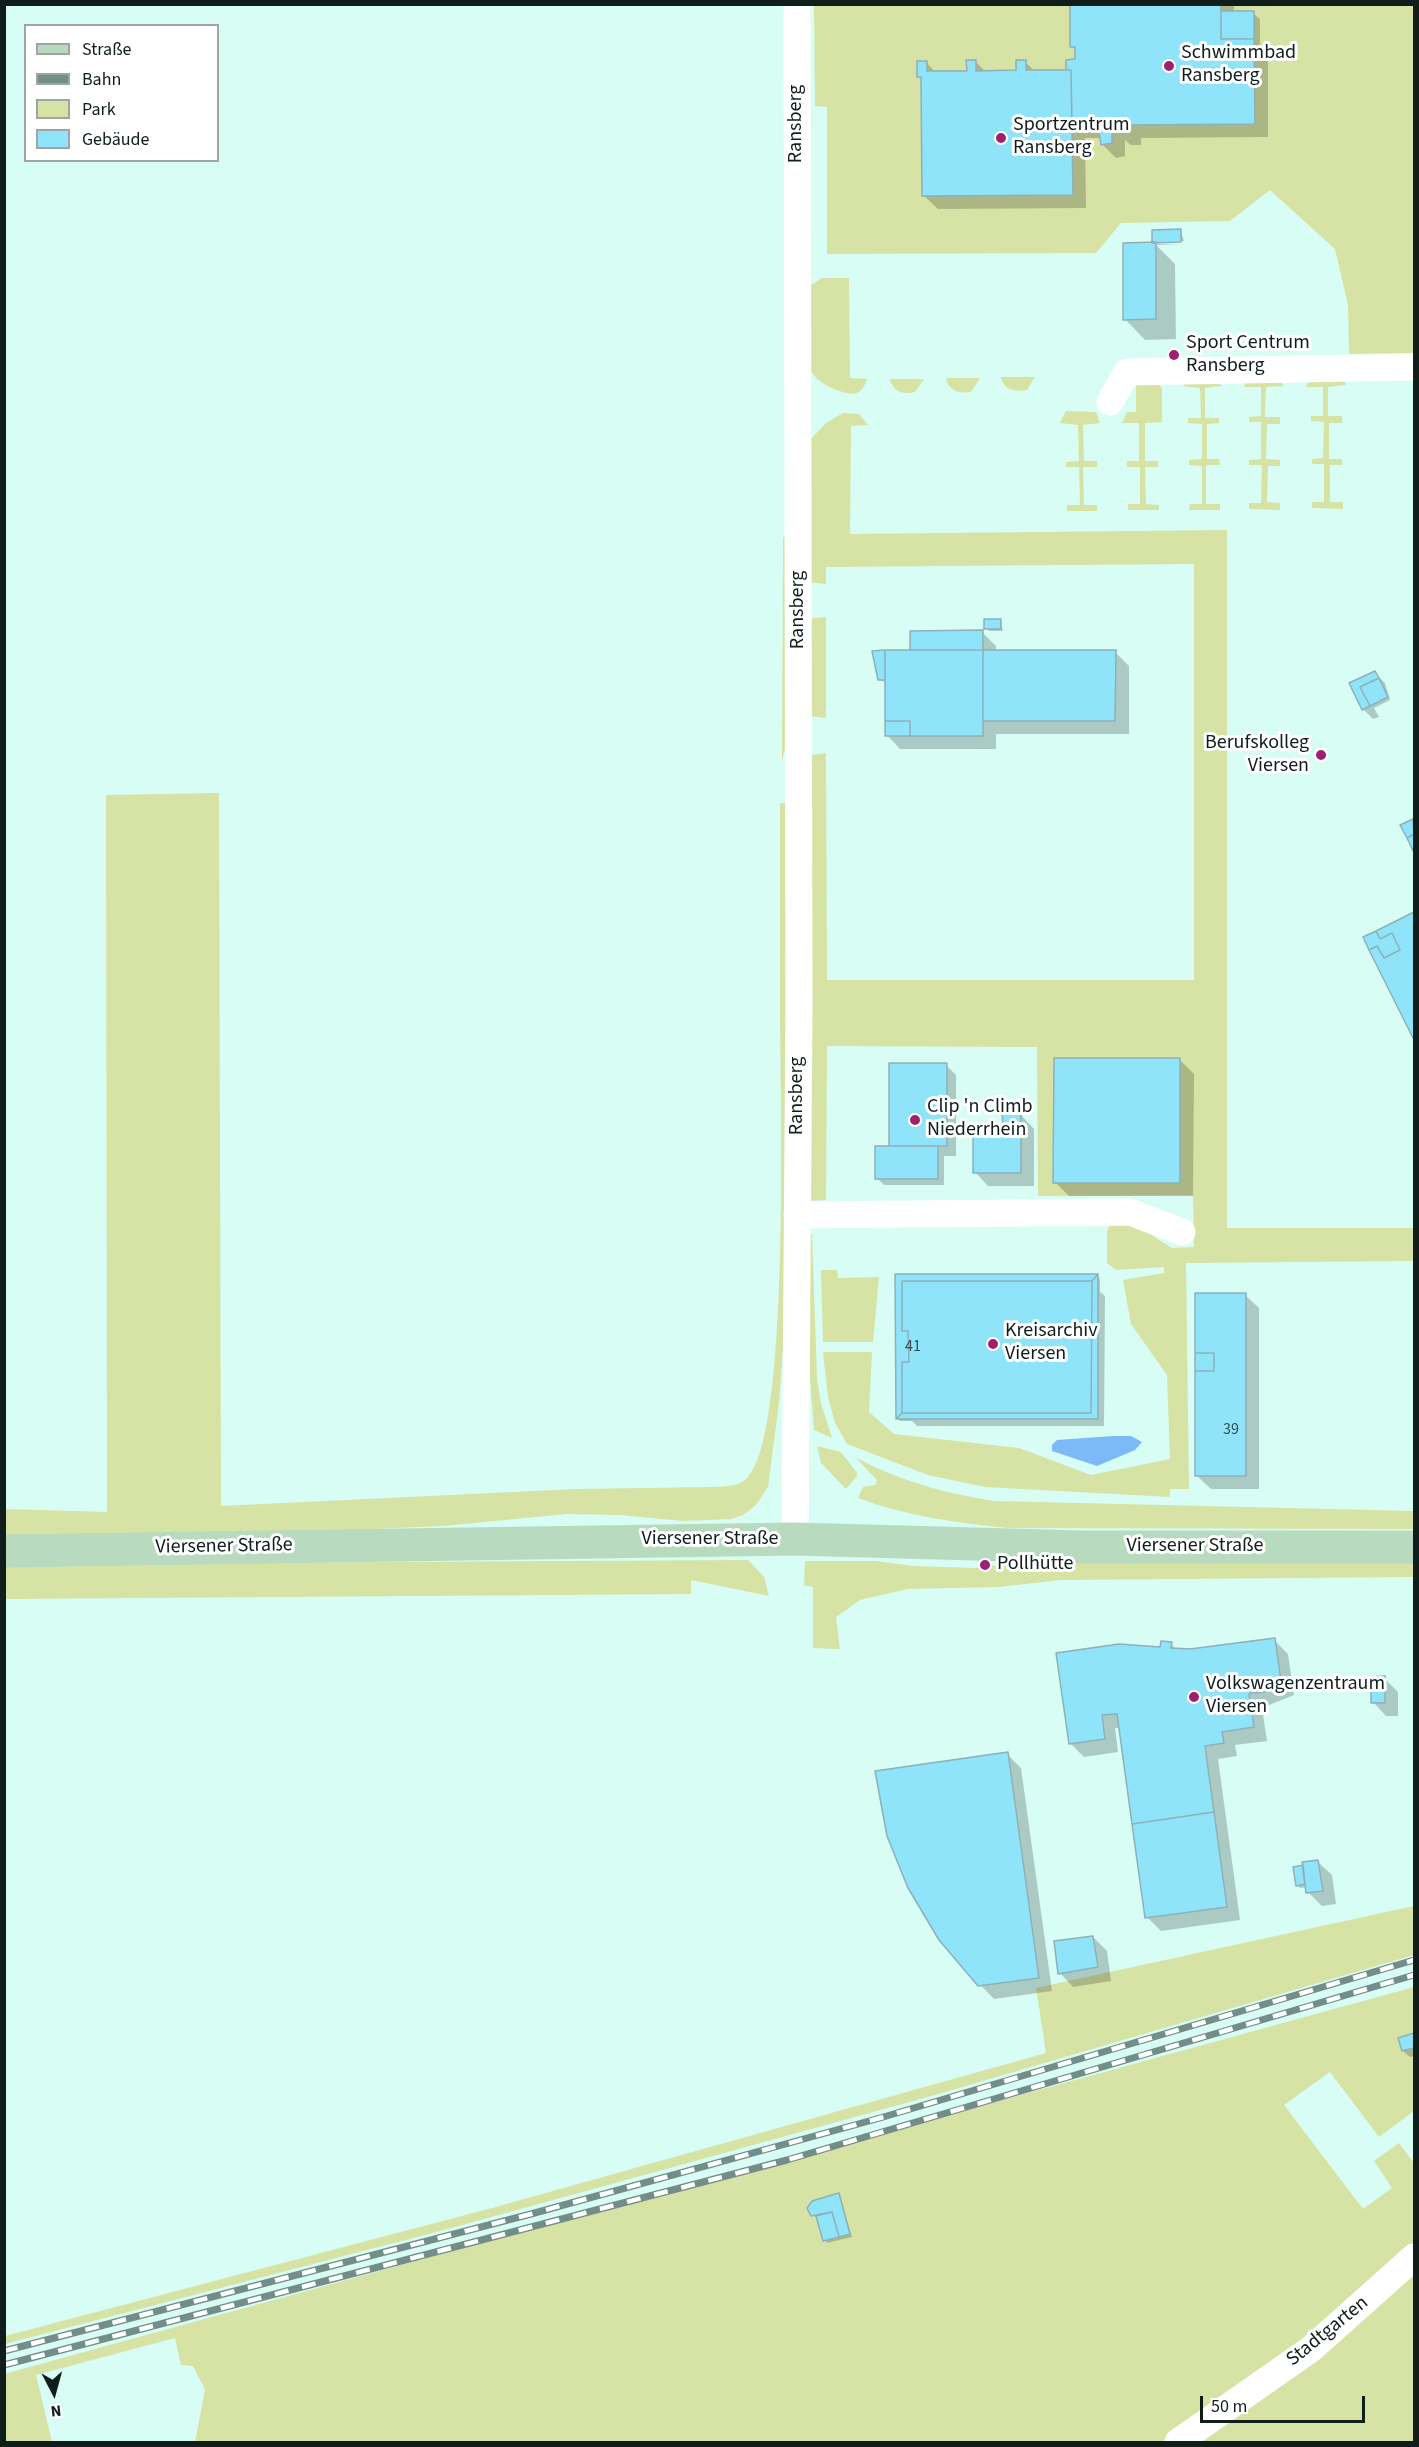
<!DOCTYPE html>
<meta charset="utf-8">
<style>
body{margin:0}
#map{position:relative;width:1419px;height:2447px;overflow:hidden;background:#d7fdf5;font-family:"Source Sans 3",sans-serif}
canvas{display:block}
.frame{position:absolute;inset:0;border:6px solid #0f1d1b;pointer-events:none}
.legend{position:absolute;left:24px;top:24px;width:195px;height:138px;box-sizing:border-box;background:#fff;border:2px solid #9fa5a4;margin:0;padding:8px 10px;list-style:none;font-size:18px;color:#0f1d1b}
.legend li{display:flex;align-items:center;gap:12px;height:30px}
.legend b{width:30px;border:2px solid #9fa5a4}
.north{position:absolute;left:24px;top:2363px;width:60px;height:60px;-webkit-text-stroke:4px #fff;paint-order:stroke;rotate:174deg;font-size:16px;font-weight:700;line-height:24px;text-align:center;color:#0f1d1b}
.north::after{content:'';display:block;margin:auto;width:21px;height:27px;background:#0f1d1b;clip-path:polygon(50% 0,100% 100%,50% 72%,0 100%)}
.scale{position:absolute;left:1200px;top:2396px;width:165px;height:27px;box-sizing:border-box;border:3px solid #0f1d1b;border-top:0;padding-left:8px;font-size:18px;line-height:21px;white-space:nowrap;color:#0f1d1b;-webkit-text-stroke:4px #fff;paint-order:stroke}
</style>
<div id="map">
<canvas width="1419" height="2447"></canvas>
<div class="frame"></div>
<ul class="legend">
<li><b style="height:8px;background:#b8dbbf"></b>Straße</li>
<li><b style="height:8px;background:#738d88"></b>Bahn</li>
<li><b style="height:16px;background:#d7e3a5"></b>Park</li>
<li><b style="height:16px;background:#90e4f9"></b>Gebäude</li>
</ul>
<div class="north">N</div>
<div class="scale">50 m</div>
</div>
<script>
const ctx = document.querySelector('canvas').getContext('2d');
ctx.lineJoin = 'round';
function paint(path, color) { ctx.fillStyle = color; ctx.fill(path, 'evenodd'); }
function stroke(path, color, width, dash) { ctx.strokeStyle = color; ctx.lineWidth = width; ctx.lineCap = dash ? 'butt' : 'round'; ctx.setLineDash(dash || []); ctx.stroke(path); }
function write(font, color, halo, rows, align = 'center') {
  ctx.font = font + ' "Source Sans 3",sans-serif'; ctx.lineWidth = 6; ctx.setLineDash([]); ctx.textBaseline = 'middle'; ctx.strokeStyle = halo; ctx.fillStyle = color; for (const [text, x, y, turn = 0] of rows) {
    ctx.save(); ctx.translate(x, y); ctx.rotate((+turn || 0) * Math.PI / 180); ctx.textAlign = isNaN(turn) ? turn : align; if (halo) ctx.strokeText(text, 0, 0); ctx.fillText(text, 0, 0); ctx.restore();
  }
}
paint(new Path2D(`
 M814 5H1414V353L1349 354 1348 305 1335 249 1270 190 1230 221 1121 223 1096 253 827 254V107L815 106Z
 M822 278H849L850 378 867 379C864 389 859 396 847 393 832 390 812 380 808 364 803 347 807 307 807 288Z
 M1189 376H1213L1222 386 1205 388V418H1219V423L1207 424V459H1219L1220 465H1206V504H1220V510H1189L1190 504H1202V466L1189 465V460L1202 459V424L1188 423V418H1201L1200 388 1183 386Z
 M1247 376H1276L1284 386 1266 387 1265 417H1280V424H1267L1266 459 1280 460V466H1268L1267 502 1280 503V510L1249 509V503H1261L1262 465H1249V460L1261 459V422H1249V417L1261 416V387H1244Z
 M1001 377H1035L1027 390C1015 392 1003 390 1001 377Z
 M1310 377 1344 379 1346 385 1328 387V416H1342V423H1329V459H1342V465H1330V502H1343V509L1312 508V502H1324V464H1312V459L1323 458 1324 422 1311 421V416H1323V387H1306Z
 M946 378H980L971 392C960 394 948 391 946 378Z
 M1136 378H1152L1162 388V422L1145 423V461H1158V467H1145L1146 504 1159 505V510H1128V504H1140V467H1127V461H1139V423H1122L1127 412H1136Z
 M890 379H924L915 392C903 395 893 392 890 379Z
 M1066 411 1096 412 1100 423 1083 425 1084 461H1097V467H1083L1084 505H1097V511H1067V505H1080L1079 467H1066V462L1079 461 1078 425 1060 423Z
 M843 413 859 414 868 425 851 426 850 534 1227 530V1228H1414V1261L1186 1263 1189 1489H1170V1497L985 1487 928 1475 847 1444 835 1423 828 1397 823 1352H872L869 1412 894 1434 1019 1448 1091 1475 1170 1459 1167 1375 1131 1324 1123 1280 1164 1273V1267L1116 1270 1107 1263V1231L1111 1223H1132L1172 1248 1194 1247 1193 1195 1038 1196 1037 1047 827 1046 826 1200 808 1201 812 755 826 753 827 980H1194V564L826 567V584L807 582 808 442 826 423Z
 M783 537H787L785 749 782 761Z
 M826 617V718L808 716V619Z
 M219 793 221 1506 576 1489 714 1487C725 1486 740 1487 748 1477 791 1432 780 1089 780 1013 780 943 780 873 780 803H788L785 1323 779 1403 768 1487 756 1505 743 1515 731 1519 683 1521 620 1515 566 1514 444 1526 212 1536 5 1537V1509L107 1512 106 795Z
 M812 1234 817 1379 821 1403 832 1438 814 1430 807 1341V1235Z
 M821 1270H837L838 1278 879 1277 873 1342H823Z
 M817 1446 841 1452 857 1473V1476L846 1489 821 1463Z
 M856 1458C904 1482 943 1493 995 1501L1414 1511V1529L1008 1528C957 1523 906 1516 858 1498L863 1487 875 1485 877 1480Z
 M1038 1559H1414V1577L1061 1580 998 1587 907 1589 860 1600 836 1617 840 1649 813 1648V1587L804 1585 805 1561H876L913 1566 977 1568Z
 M748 1560 764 1577 769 1596 691 1580V1594L5 1599 4 1564Z
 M1414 1906V1955L935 2095 448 2229 5 2344V2336L492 2208 1046 2053 1036 1988Z
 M1414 1987V2111L1379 2137 1330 2072 1284 2105 1363 2209 1392 2188 1374 2161 1399 2143 1414 2163V2249L1307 2338 1163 2442H195L205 2390 193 2366 181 2365 175 2338 36 2375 52 2442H5L4 2374Z
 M1414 2270V2442H1194Z`), '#d7e3a5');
paint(new Path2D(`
 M1113 1436H1131L1142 1442 1135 1450 1097 1466 1052 1451V1445L1057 1440Z`), '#7bbaf6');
paint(new Path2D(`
 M1071 4H1234V13H1253L1260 19V47L1268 54V137L1141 138V145H1131L1125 140V156L1116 158 1102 144V138H1085L1086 208 938 209 924 196 923 80 918 76 926 62 936 73 968 72 976 62 986 72H1018L1025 62 1035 71H1067L1076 61V50L1072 46Z
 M1181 231 1184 241H1153Z
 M1155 244H1184L1156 245 1175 264 1176 339 1145 340 1125 319Z
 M1000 620 1003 631H989L986 628Z
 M982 632 996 646V652H1115L1129 666V734H996V749H900L887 735V682L879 680 912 652Z
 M1375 673 1385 683 1390 700 1374 708 1379 717 1373 719 1363 709Z
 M1414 820V850L1402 826Z
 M1414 913V1037L1365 938Z
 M1180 1060 1194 1074 1193 1196H1069L1055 1182Z
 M946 1065 956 1075V1156H944V1185H884L877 1178 890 1148Z
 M1021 1115 1034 1129V1186H988L975 1172 1004 1126Z
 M1097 1276 1100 1279V1292L1105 1296 1104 1426H917L912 1421H900L897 1418Z
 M1245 1295 1259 1308V1489H1211L1197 1476Z
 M1274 1640 1288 1654 1294 1695 1262 1708 1267 1741 1235 1745 1237 1756 1218 1759 1240 1920 1161 1931 1147 1917 1120 1728H1115L1118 1752 1084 1757 1070 1743 1161 1648 1171 1644 1177 1650 1190 1651Z
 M1384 1678 1398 1692V1716H1386L1373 1702Z
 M1007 1754 1021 1768 1052 1991 994 1999 959 1963 923 1914 897 1859 882 1812 876 1772Z
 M1318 1862 1332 1875 1336 1904 1322 1906 1308 1892 1307 1887 1300 1888 1297 1885Z
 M1093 1937 1107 1951 1111 1981 1073 1987 1060 1973 1056 1942Z
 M1414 2035V2056L1410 2057 1403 2051 1400 2039Z
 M839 2195 852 2237 827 2243 818 2218 812 2215Z`), '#0003');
const building = new Path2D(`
 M1070 4H1221V39H1254L1255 124 1128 125V132H1116V125H1112V143L1101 145 1098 125H1072L1071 70H1066V60L1075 59V47H1070Z
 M1221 11H1254V39H1221Z
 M966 60H976V71L1016 70V60H1026V70H1071L1073 195 922 196 921 77H917V61H927V71H967Z
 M1181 229V242L1152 243V230Z
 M1156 242V319L1123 320V243Z
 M984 619H1001V629H984Z
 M983 630V650H910V631Z
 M885 650V680H878L872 651Z
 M885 650H983V736H910V721H885Z
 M983 650H1116L1115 721H983Z
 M1375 671 1379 678 1360 687 1370 706 1362 710 1349 683Z
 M1379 678 1388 697 1370 706 1360 687Z
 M885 721H910V736H885Z
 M1413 819 1414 834 1407 838 1400 825Z
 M1414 834V853L1407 838Z
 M1414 912V1040L1369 950 1377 946 1384 958 1400 950 1392 933 1380 939 1376 931Z
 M1376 931 1380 939 1392 933 1400 950 1384 958 1377 946 1369 950 1363 937Z
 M1054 1058H1180V1183H1053Z
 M889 1063H947V1146H889Z
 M1002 1114H1021V1173H973V1125H1003Z
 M875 1146H938V1179H875Z
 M895 1274H1098L1092 1281H902V1331H908L909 1362H902V1413L896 1419Z
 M1098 1274V1419H896L902 1413H1091L1092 1281Z
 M902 1281H1092L1091 1413H902V1362H909L908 1331H902Z
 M1195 1293H1246V1476H1195V1371H1214V1353H1195Z
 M1195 1353H1214V1371H1195Z
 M1275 1638 1281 1681 1249 1694 1254 1727 1222 1732 1224 1743 1205 1746 1214 1812 1132 1824 1117 1714 1102 1715 1105 1739 1069 1744 1056 1653 1119 1644 1160 1647 1161 1641 1172 1642 1171 1648 1190 1649Z
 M1385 1676V1703H1371V1677Z
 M1281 1681 1282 1689 1255 1693 1274 1685 1273 1683Z
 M1008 1752 1039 1978 978 1986 939 1940 908 1888 887 1836 875 1771Z
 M1214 1812 1227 1907 1145 1918 1132 1824Z
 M1318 1860 1323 1891 1306 1893 1302 1862Z
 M1303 1865 1305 1884 1296 1886 1293 1867Z
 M1093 1936 1098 1967 1058 1974 1054 1941Z
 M1414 2033V2048L1402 2051 1398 2038Z
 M839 2193 850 2234 839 2237 832 2212 811 2216 807 2208 812 2201Z
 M832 2212 839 2237 823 2241 816 2216Z`);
paint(building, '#90e4f9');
stroke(building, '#8db0b9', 1.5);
stroke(new Path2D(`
 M1110 402 1127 372 1414 367
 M797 1215 1130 1212 1182 1232
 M795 1539 799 1005 797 4
 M1178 2442 1311 2349 1414 2257`), '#fff', 27);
stroke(new Path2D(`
 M4 1551 795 1539 1082 1547H1414`), '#b8dbbf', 33);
const rail = new Path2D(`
 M4 2351 531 2214 880 2118 1414 1960
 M4 2365 787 2160 1414 1975`);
stroke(rail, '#738d88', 7);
stroke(rail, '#fff', 4.5, [14]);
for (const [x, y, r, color] of [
 [1169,66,6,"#9f1f72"],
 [1001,138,6,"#9f1f72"],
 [1174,355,6,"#9f1f72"],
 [1321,755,6,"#9f1f72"],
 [915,1120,6,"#9f1f72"],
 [993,1344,6,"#9f1f72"],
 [985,1565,6,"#9f1f72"],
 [1194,1697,6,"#9f1f72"]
]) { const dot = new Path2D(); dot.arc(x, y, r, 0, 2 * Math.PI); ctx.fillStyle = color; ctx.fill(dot); stroke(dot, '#fff', 2); }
write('16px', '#2f4f52', null, [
 ["41",913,1347],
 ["39",1231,1430]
]);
write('20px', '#0f1d1b', '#fff', [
 ["Schwimmbad",1181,54],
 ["Ransberg",1181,77],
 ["Sportzentrum",1013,126],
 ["Ransberg",1013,149],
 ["Sport Centrum",1186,344],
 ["Ransberg",1186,367],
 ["Berufskolleg",1309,744,"right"],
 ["Viersen",1309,767,"right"],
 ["Clip 'n Climb",927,1108],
 ["Niederrhein",927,1131],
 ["Kreisarchiv",1005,1332],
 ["Viersen",1005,1355],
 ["Pollhütte",997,1565],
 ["Volkswagenzentraum",1206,1685],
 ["Viersen",1206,1708]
], 'left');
write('20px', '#0f1d1b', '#fff', [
 ["Ransberg",797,124,-90],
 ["Ransberg",799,610,-90],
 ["Ransberg",798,1096,-90],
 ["Viersener Straße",710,1540],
 ["Viersener Straße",224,1547,-1],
 ["Viersener Straße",1195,1547],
 ["Stadtgarten",1328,2332,-39]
]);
</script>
